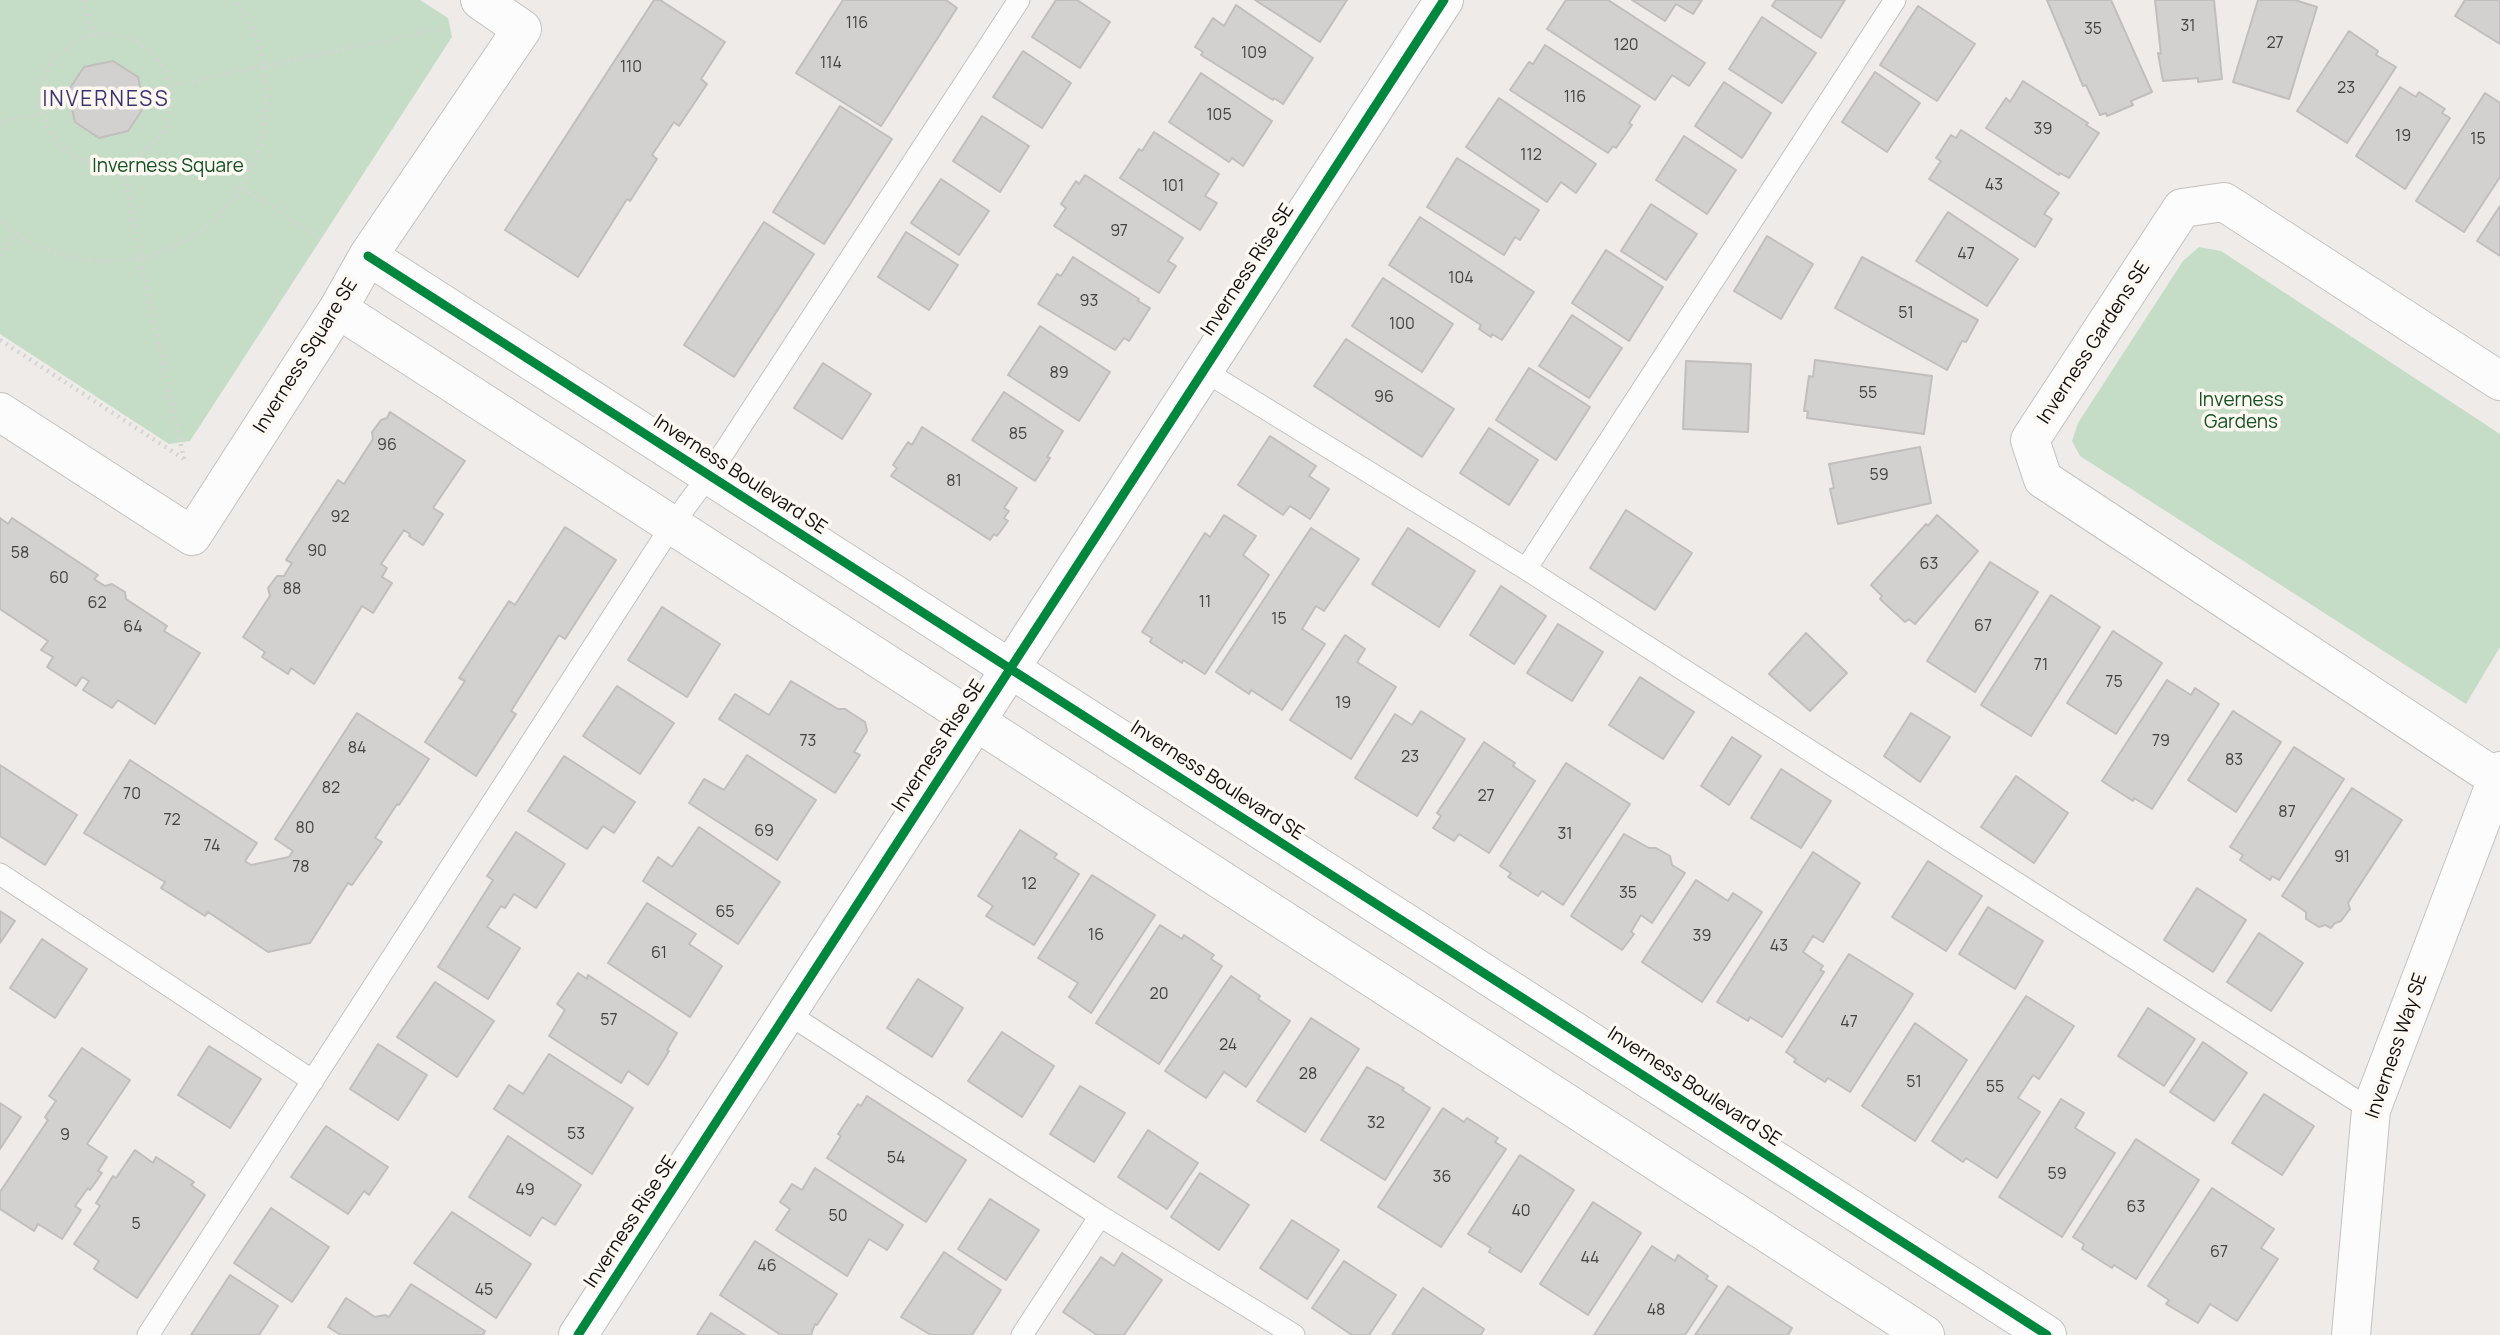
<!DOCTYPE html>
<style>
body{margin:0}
canvas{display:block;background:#eeebe8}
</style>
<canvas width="2500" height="1335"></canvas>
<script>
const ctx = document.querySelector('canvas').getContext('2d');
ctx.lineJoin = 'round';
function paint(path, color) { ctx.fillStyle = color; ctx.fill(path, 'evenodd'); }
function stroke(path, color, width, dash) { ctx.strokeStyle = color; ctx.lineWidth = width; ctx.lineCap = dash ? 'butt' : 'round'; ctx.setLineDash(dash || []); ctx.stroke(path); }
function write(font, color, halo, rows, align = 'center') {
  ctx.font = font + ' Manrope,sans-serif'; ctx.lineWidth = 7; ctx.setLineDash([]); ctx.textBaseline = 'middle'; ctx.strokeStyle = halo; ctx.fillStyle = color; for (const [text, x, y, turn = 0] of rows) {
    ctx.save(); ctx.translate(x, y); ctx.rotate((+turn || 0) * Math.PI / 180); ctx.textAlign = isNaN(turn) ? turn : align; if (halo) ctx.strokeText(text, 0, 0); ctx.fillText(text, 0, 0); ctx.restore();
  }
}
paint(new Path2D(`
 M0 0H420L448 18 452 37 190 441 169 444 0 334Z
 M2199 247 2221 251 2500 434V647L2466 704 2080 456 2072 441 2078 423 2183 261Z`), '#c5ddc6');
const building = new Path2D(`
 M654 0H660L725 42 701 79 707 84 679 126 674 122 652 155 657 159 630 201 627 199 578 277 505 230Z
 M843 0H946L957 8 881 126 796 73Z
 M1056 0H1077L1110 22 1080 68 1032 37Z
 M1255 0H1347L1320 42Z
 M1566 0H1608L1705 63 1689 86 1672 75 1655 100 1547 29Z
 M1632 0H1702L1693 14 1676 4 1665 21Z
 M1776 0H1845L1821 38 1772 6Z
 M2047 0H2111L2152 92 2131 101 2133 105 2107 116 2106 113 2100 115 2086 85 2083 86Z
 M2155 0H2214L2222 79 2198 82V78L2163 81 2158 53 2161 54Z
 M2258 0H2295L2317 7 2289 99 2233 82Z
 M2465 0H2500V44L2455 16Z
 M1236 5 1313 58 1283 104 1274 98 1273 100 1201 55 1203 52 1195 47 1213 18 1224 26Z
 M1918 6 1975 44 1937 101 1880 65Z
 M1762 17 1816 53 1782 103 1729 69Z
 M2349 31 2378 51 2376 55 2396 67 2347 143 2297 111Z
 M1545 45 1640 106 1629 123 1632 125 1616 148 1613 146 1608 153 1510 90 1529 62 1533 64Z
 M1023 51 1071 83 1042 128 993 97Z
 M113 61 138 77 144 107 128 131 99 138 75 122 68 91 84 67Z
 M1875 72 1920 103 1887 152 1842 122Z
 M1201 73 1272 121 1243 166 1232 158 1229 162 1169 122Z
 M2023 81 2088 123 2086 125 2099 133 2069 178 2060 173 2059 175 1986 128 2006 98 2010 102Z
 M1724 82 1771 113 1742 158 1695 126Z
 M2400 87 2416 97 2419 92 2445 109 2442 113 2450 118 2405 189 2356 156Z
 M2485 93 2500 103V177L2464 232 2416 201Z
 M1499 98 1596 164 1576 193 1561 182 1547 202 1466 147Z
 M840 106 892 139 824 244 773 212Z
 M982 116 1029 146 1000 192 953 161Z
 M1961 130 2059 193 2044 214 2052 219 2035 247 1929 179 1941 161 1936 158 1951 135 1956 138Z
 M1154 132 1219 174 1205 196 1217 203 1200 230 1120 178 1139 149 1142 151Z
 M1684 136 1736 170 1707 214 1656 180Z
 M1457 158 1539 210 1520 240 1515 237 1504 255 1427 207Z
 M1085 175 1183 238 1168 261 1176 266 1159 293 1054 226 1066 208 1061 204 1076 181 1079 184Z
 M941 179 989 211 959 255 911 223Z
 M1651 204 1697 234 1666 280 1621 251Z
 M2500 206V256L2477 241Z
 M1948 212 2018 259 1987 306 1916 261Z
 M1420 217 1534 292 1502 340 1492 334 1491 337 1479 329 1481 325 1389 265Z
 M764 222 814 254 734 377 684 345Z
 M906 232 958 265 929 310 878 277Z
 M1767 236 1813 264 1781 319 1734 291Z
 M1606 250 1663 287 1629 341 1572 303Z
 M1073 257 1139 299 1138 301 1150 308 1129 341 1124 338 1115 350 1038 304 1057 274 1061 276Z
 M1862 257 1978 320 1966 342 1962 341 1947 370 1835 308Z
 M1383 278 1453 324 1422 372 1352 326Z
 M1572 315 1622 348 1589 398 1539 366Z
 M1040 326 1110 372 1079 421 1008 375Z
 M1346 339 1454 409 1422 457 1314 386Z
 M1815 360 1932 376 1924 434 1807 418 1808 411H1804L1809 376 1813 377Z
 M1686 361 1751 364 1748 432 1683 429Z
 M823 363 871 394 842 439 794 408Z
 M1529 368 1590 407 1556 460 1496 420Z
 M1004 392 1063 431 1047 457 1050 458 1035 481 972 440Z
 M390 412 465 461 433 508 443 514 423 545 409 536 410 534 404 530 381 564 387 568 382 577 392 583 373 613 362 606 314 684 291 668 288 674 262 657 265 652 243 637 270 596 268 588 277 576H284L292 563 286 560 338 480 344 484 373 439 372 432 381 420 387 418Z
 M922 427 1017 488 1004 508 1009 511 1004 518 1008 521 997 536 994 534 990 540 891 476 897 468 893 465 908 442 912 445Z
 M1489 428 1538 460 1509 505 1460 473Z
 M1270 436 1316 466 1309 476 1329 489 1310 519 1290 506 1283 515 1238 485Z
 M1920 447 1931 503 1838 524 1830 489 1834 488 1829 464Z
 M1626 510 1692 553 1655 610 1590 568Z
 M1224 515 1256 536 1243 555 1269 575 1205 674 1183 660 1182 663 1150 642 1152 638 1142 632 1205 533 1210 537Z
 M1937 515 1978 551 1915 624 1909 619 1905 622 1880 599 1882 596 1871 585 1926 524 1928 526Z
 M0 518 8 524 12 518 98 575 94 579 105 586 112 584 125 592 126 599 167 626 164 631 200 653 155 724 118 700 112 708 83 690 89 681 82 677 76 686 47 667 53 657 41 650 48 641 0 609Z
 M565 527 616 560 565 639 559 635 511 711 516 714 476 776 425 742 465 681 459 678 509 601 515 605Z
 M1311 528 1359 559 1324 611 1316 606 1302 629 1325 644 1282 710 1251 690 1249 694 1216 672Z
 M1408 528 1475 571 1439 627 1372 584Z
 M1990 562 2038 592 1975 692 1927 661Z
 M1501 586 1546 616 1514 664 1470 635Z
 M2051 595 2100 627 2031 736 1981 705Z
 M662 607 720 644 687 697 628 660Z
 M1558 624 1603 652 1572 701 1527 673Z
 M2113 631 2162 663 2116 734 2067 703Z
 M1806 633 1847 673 1810 711 1769 674Z
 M1345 635 1365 649 1357 662 1396 687 1351 759 1290 720Z
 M1640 677 1694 712 1663 759 1609 725Z
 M2167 680 2191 695 2195 688 2219 704 2152 809 2134 798 2133 801 2102 781Z
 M791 681 838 709H845L865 722 867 731 854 752 860 755 835 793 719 719 735 694 769 715Z
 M617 686 674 723 640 774 583 736Z
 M1421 711 1465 739 1417 816 1355 778 1395 714 1412 725Z
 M2233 711 2281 742 2236 812 2188 780Z
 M357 713 429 759 399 805 397 804 375 838 382 842 352 885 348 883 310 943 268 952 208 912 205 916 161 888 165 882 84 833 130 760 257 843 245 861 251 865 289 857 293 851 275 839Z
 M1911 713 1950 737 1920 782 1884 756Z
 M1732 737 1761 756 1729 805 1701 786Z
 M1484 742 1515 763 1513 766 1535 781 1489 853 1459 834 1454 841 1433 828 1441 816 1437 813Z
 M2294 747 2344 779 2279 880 2272 876 2270 880 2240 860 2243 855 2230 847Z
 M747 755 816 800 777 860 689 803 704 779 724 790Z
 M564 756 635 802 614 833 603 826 587 849 528 811Z
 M1566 763 1630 804 1563 905 1542 891 1538 896 1508 877 1511 873 1500 866Z
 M0 765 77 815 45 865 0 836Z
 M1781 769 1831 801 1801 848 1751 818Z
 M2016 776 2068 813 2034 863 1981 827Z
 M2352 788 2402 820 2348 903 2350 909 2341 921 2335 923 2331 928 2325 925 2319 927 2306 919V912L2282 896Z
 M699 827 780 882 738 944 643 881 658 857 672 867Z
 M1020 830 1057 854 1054 858 1079 874 1034 945 986 916 993 906 978 896Z
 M516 832 565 864 536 908 514 894 505 908 501 906 487 927 520 948 488 999 438 967 493 880 487 876Z
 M1624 834 1649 848H1656L1670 856 1672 865 1685 873 1652 923 1641 915 1631 932 1634 934 1622 950 1571 916Z
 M1813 852 1860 883 1823 942 1813 936 1803 952 1823 966 1820 970 1824 972 1782 1037 1750 1017 1748 1021 1717 1002Z
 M1928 861 1982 896 1946 951 1892 917Z
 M1092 875 1155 915 1091 1013 1069 997 1078 983 1038 958Z
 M1696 880 1728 901 1733 893 1762 912 1702 1002 1642 962Z
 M2197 888 2246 920 2213 972 2164 940Z
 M647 903 696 934 689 944 722 966 690 1017 608 963Z
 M1988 907 2043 941 2015 989 1959 954Z
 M0 911 15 921 0 943Z
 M1160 925 1182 939 1184 935 1214 955 1211 959 1222 966 1159 1064 1096 1023Z
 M2259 933 2303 963 2271 1011 2227 982Z
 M42 939 87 969 55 1018 10 988Z
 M1849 954 1913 994 1850 1092 1828 1078 1825 1082 1794 1062 1796 1059 1786 1052Z
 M578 973 587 979 588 975 677 1033 667 1050 669 1051 648 1085 628 1071 621 1083 549 1036 565 1010 557 1004Z
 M1231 976 1260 996 1258 999 1290 1021 1246 1087 1224 1072 1206 1098 1165 1071Z
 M918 979 963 1008 932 1057 887 1028Z
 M435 982 494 1021 457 1077 397 1037Z
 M2026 996 2074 1026 2039 1079 2033 1075 2018 1098 2040 1112 1997 1178 1966 1158 1963 1162 1932 1141Z
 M2148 1008 2195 1039 2164 1086 2118 1056Z
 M1311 1018 1359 1049 1305 1132 1257 1101Z
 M1915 1023 1967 1060 1915 1141 1862 1106Z
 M1002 1032 1054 1066 1022 1117 968 1081Z
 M2203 1042 2247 1073 2214 1121 2170 1092Z
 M378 1044 427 1075 398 1120 350 1089Z
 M209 1046 261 1079 230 1128 178 1095Z
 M82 1048 130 1080 87 1144 107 1157 98 1171 102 1173 90 1190 88 1188 75 1206 81 1210 62 1239 38 1224 34 1231 0 1209V1192L48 1120 45 1117 56 1101 49 1096Z
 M549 1054 633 1108 592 1174 494 1109 509 1085 523 1094Z
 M1367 1067 1404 1088 1402 1090 1430 1108 1385 1180 1321 1140Z
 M1080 1086 1125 1113 1094 1162 1050 1134Z
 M2264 1094 2314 1126 2282 1175 2232 1143Z
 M867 1096 966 1160 926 1222 827 1158 841 1136 838 1134 858 1104 861 1106Z
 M2061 1099 2084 1113 2075 1128 2115 1153 2062 1237 1999 1197Z
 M0 1103 21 1117 0 1149Z
 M1443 1108 1464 1122 1467 1118 1498 1138 1495 1142 1506 1149 1441 1247 1378 1207Z
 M326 1126 388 1167 369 1195 364 1191 348 1214 291 1177Z
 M1148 1130 1198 1163 1167 1209 1118 1177Z
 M508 1136 581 1185 555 1225 542 1217 530 1236 469 1197Z
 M2136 1139 2199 1180 2136 1279 2114 1265 2112 1268 2082 1249 2084 1244 2073 1237Z
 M135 1150 153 1163 156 1157 194 1182 191 1185 205 1195 137 1298 94 1269 99 1261 74 1244 100 1206 96 1203 113 1176 116 1178Z
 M1520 1155 1574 1190 1521 1272 1489 1252 1491 1248 1468 1234Z
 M815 1168 903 1225 887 1250 869 1239 847 1276 776 1230 790 1209 780 1202 792 1184 802 1190Z
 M1200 1173 1249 1205 1219 1250 1171 1217Z
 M2212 1188 2274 1229 2261 1248 2278 1259 2237 1321 2210 1304 2198 1323 2166 1304 2169 1300 2148 1286Z
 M990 1199 1039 1230 1006 1280 958 1249Z
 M1593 1202 1641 1233 1588 1315 1540 1284Z
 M271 1208 329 1247 292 1302 234 1263Z
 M452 1212 531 1264 496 1318 414 1263Z
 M1292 1220 1339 1250 1307 1299 1260 1268Z
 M755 1241 837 1294 817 1325 815 1324 811 1335H781L720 1295Z
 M1652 1246 1675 1261 1678 1255 1708 1276 1706 1279 1717 1286 1685 1335H1594Z
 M944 1252 1001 1290 972 1335H931L901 1317Z
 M1122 1253 1162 1280 1124 1335H1097L1063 1312 1101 1257 1114 1266Z
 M1344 1261 1396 1295 1369 1335H1352L1312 1308Z
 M230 1275 278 1306 259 1335H191Z
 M411 1284 485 1331 483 1335H341L328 1327 346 1298 375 1317 385 1315 389 1317Z
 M1728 1286 1792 1328 1788 1335H1695Z
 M1423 1288 1484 1329 1481 1335H1392Z
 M711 1313 745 1335H697Z`);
paint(building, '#d3d1cf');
stroke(building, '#c1bebd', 2);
const service = new Path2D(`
 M1203 370 1526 569 2371 1110
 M1526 569 1895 0
 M0 874 313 1081
 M787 1013 1100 1216 1294 1335
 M148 1335 672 525 709 475 1019 0
 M1022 1335 1100 1216`);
const minor = new Path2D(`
 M368 256 2047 1335
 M338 309 1925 1335
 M0 412 192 536 338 309 368 256 522 29 480 0
 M2496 778 2043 479 2030 440 2182 208 2224 202 2500 381
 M578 1335 1444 0
 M2351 1335 2371 1110 2500 771`);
stroke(service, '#c4c1bf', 23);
stroke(minor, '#c4c1bf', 40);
stroke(new Path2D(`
 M85 0 92 35
 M41 99a65 65 0 1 1 130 0a65 65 0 1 1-130 0Z
 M171 86 444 28
 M0 122 42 113
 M123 163 140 258 184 459
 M243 188 323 241
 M0 221C115 316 278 231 266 82 264 53 253 23 234 0
 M0 256 16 234
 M0 340 184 459 185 457`), '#d5d4d4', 4.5, [2, 5]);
stroke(service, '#fcfcfc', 21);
stroke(minor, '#fcfcfc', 38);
stroke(new Path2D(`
 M368 256 2047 1335
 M578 1335 1444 0`), '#00873e', 9);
write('16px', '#444240', null, [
 ["116",857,24],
 ["31",2188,27],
 ["35",2093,30],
 ["27",2275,44],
 ["120",1626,46],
 ["109",1254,54],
 ["114",831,64],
 ["110",631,68],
 ["23",2346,89],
 ["116",1575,98],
 ["105",1219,116],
 ["39",2043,130],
 ["19",2403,137],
 ["15",2478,140],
 ["112",1531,156],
 ["43",1994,186],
 ["101",1173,187],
 ["97",1119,232],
 ["47",1966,255],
 ["104",1461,279],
 ["93",1089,302],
 ["51",1906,314],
 ["100",1402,325],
 ["89",1059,374],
 ["55",1868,394],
 ["96",1384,398],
 ["85",1018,435],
 ["96",387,446],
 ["59",1879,476],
 ["81",954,482],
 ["92",340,518],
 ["90",317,552],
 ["58",20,554],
 ["63",1929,565],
 ["60",59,579],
 ["88",292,590],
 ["11",1205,603],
 ["62",97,604],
 ["15",1279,620],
 ["67",1983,627],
 ["64",133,628],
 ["71",2041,666],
 ["75",2114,683],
 ["19",1343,704],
 ["73",808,742],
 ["79",2161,742],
 ["84",357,749],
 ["23",1410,758],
 ["83",2234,761],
 ["82",331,789],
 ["70",132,795],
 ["27",1486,797],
 ["87",2287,813],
 ["72",172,821],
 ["80",305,829],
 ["69",764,832],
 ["31",1565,835],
 ["74",212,847],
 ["91",2342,858],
 ["78",301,868],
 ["12",1029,885],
 ["35",1628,894],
 ["65",725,913],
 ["16",1096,936],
 ["39",1702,937],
 ["43",1779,947],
 ["61",659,954],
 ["20",1159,995],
 ["57",609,1021],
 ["47",1849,1023],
 ["24",1228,1046],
 ["28",1308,1075],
 ["51",1914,1083],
 ["55",1995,1088],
 ["32",1376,1124],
 ["53",576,1135],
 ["9",65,1136],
 ["54",896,1159],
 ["59",2057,1175],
 ["36",1442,1178],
 ["49",525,1191],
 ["63",2136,1208],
 ["40",1521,1212],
 ["50",838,1217],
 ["5",136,1225],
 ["67",2219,1253],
 ["44",1590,1259],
 ["46",767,1267],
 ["45",484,1291],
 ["48",1656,1311]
]);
write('19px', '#125125', '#fef8f3', [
 ["Inverness Square",168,167],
 ["Inverness",2241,401],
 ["Gardens",2241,423]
]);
write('19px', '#100e0d', '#fef8f3', [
 ["Inverness Rise SE",1248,270,-57],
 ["Inverness Gardens SE",2094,343,-57],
 ["Inverness Square SE",306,356,-58],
 ["Inverness Boulevard SE",740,475,33],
 ["Inverness Rise SE",939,746,-57],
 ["Inverness Boulevard SE",1217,781,33],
 ["Inverness Way SE",2397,1046,-71],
 ["Inverness Boulevard SE",1694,1087,33],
 ["Inverness Rise SE",631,1222,-57]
]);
ctx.letterSpacing = '2px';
write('21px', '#39336f', '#fef8f3', [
 ["INVERNESS",106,100]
]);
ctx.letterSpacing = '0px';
</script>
